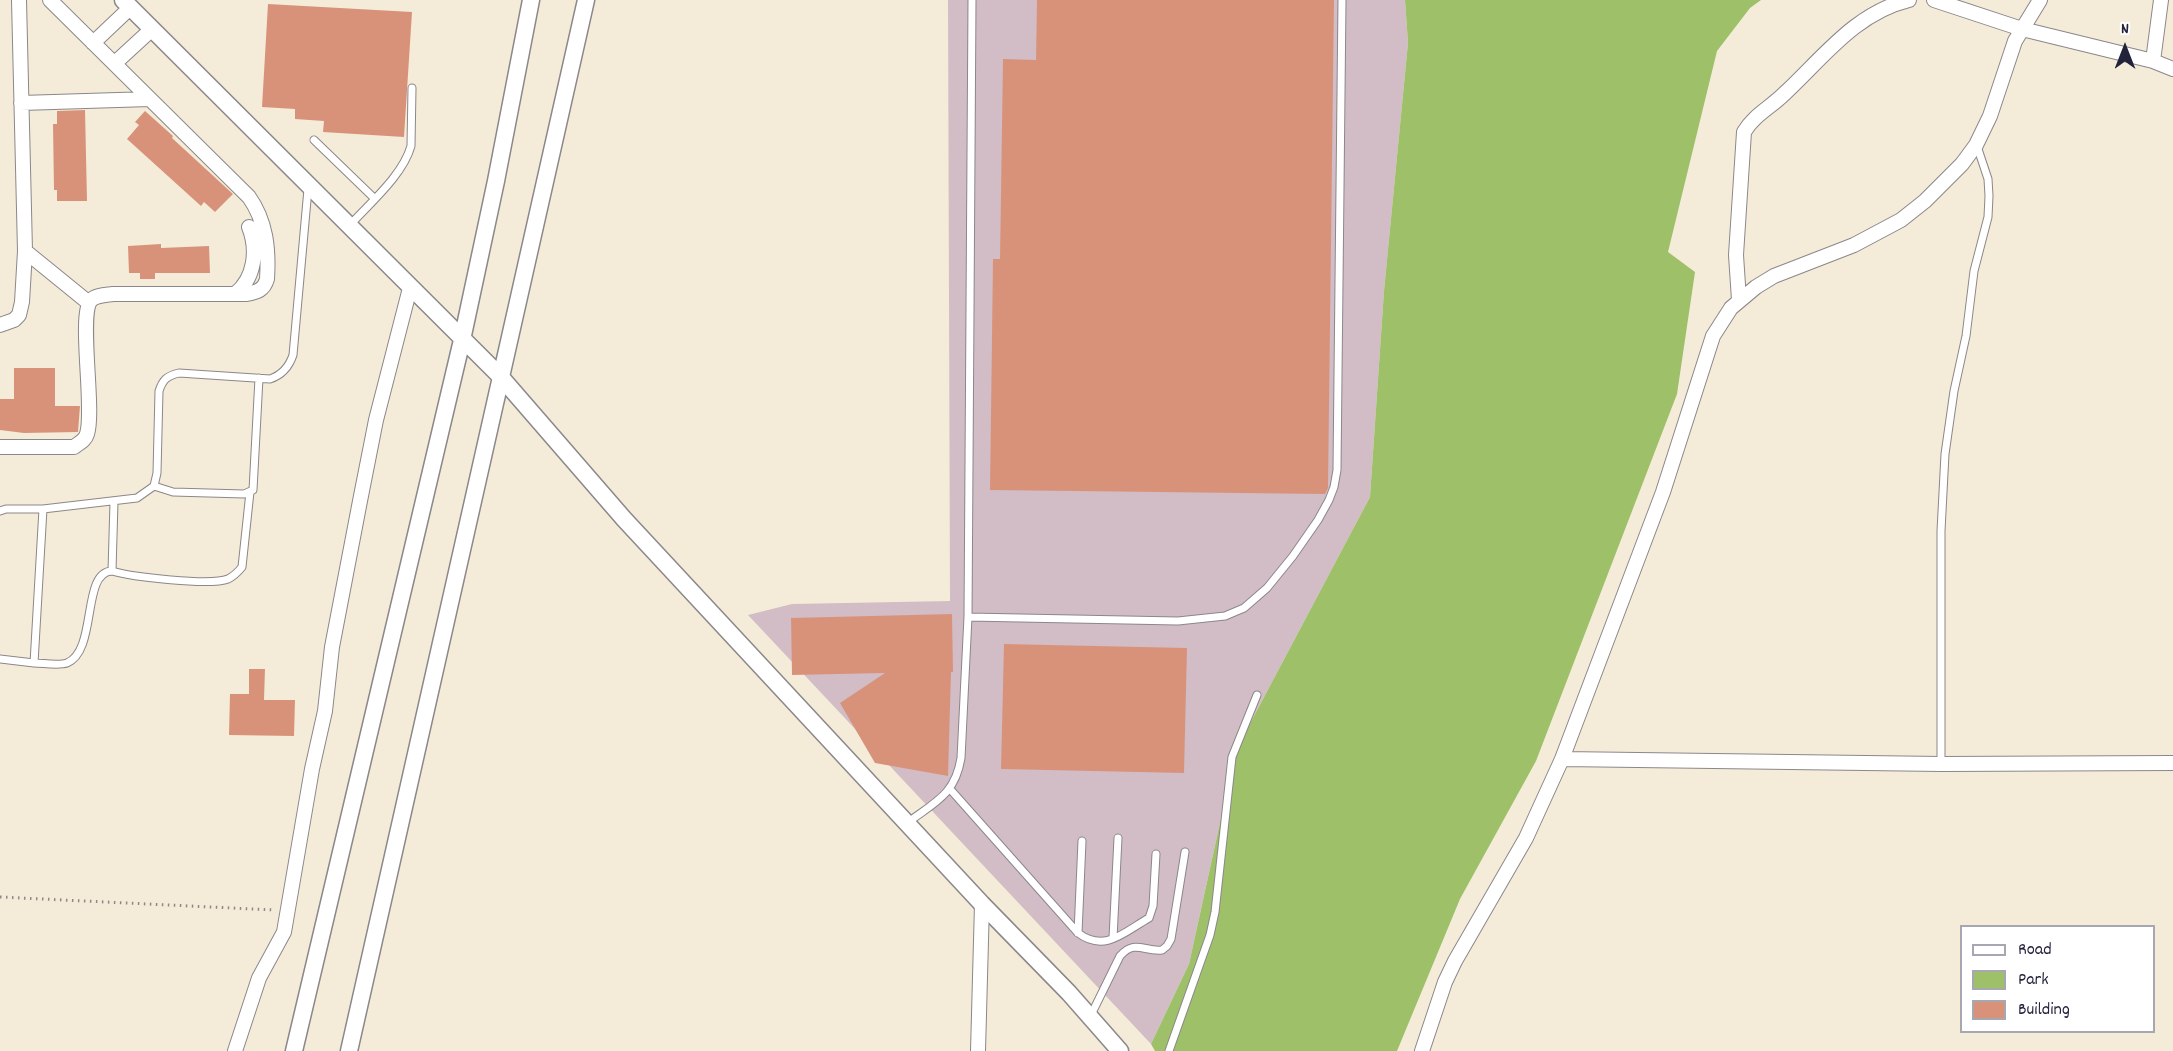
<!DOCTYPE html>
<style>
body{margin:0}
#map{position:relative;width:2173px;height:1051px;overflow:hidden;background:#f4ecd8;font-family:Dekko,sans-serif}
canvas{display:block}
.legend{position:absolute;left:1960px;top:925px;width:195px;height:108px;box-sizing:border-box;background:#fff;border:2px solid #a7a7b1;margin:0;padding:8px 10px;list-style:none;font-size:18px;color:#22223b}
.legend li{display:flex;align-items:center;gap:12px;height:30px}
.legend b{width:30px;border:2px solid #a7a7b1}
.north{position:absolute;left:2095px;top:18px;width:60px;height:60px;-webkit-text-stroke:4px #fff;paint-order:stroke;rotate:0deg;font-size:16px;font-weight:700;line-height:24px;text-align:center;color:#22223b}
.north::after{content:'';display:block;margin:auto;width:21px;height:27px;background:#22223b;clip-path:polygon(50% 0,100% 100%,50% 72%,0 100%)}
</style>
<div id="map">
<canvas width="2173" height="1051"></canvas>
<ul class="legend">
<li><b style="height:8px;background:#fff"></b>Road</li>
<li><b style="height:16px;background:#9dc069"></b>Park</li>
<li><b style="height:16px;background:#d9927a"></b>Building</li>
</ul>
<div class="north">N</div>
</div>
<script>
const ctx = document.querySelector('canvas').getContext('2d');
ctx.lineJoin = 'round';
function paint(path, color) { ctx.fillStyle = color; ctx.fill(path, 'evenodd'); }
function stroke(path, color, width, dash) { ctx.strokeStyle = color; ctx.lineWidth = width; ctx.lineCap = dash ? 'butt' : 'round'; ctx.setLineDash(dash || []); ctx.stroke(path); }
paint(new Path2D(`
 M948 0H1405L1408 43 1384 291 1370 497 1236 750 1189 964 1151 1044 748 615 792 604 950 601Z`), '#d2bdc6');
paint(new Path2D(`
 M1405 0H1761L1750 8 1717 51 1668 252 1695 272 1677 394 1536 761 1460 899 1397 1051H1155L1151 1044 1189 964 1236 750 1370 497 1384 291 1408 43Z`), '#9dc069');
paint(new Path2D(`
 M1037 0H1334L1328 488 1325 494 990 490 993 259H1000L1003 59 1036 60Z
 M268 4 412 12 404 137 323 132 324 121 295 119V109L262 107Z
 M85 110 87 201H57V190H54L53 124H57V111Z
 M145 111 173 136 172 138 233 194 215 212 204 202 201 206 127 139 139 125 135 122Z
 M161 244V248L209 246 210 273H155V279H140V273H129L128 246Z
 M14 368H55V406H80L78 432 24 433 0 430V399H14Z
 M952 614 953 672H951L948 776 875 763 840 703 885 673 792 675 791 618Z
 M1004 644 1187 648 1184 773 1001 769Z
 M249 669H265L264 700H295L294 736 229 735 230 694H249Z`), '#d9927a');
const service = new Path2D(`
 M314 140 374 198
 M350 225C370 203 403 175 411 146L412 88
 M154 486 173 492 244 494 253 490 259 378
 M114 502 112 571C132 577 210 586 228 579 234 576 238 572 242 567L250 492
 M0 511 6 509H43L137 498 154 486 157 473 159 391C163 379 167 376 179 373L270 379C282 375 289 367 293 355L308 189
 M968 617 1178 621 1225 616 1244 608 1267 588 1293 556 1318 520 1329 500 1334 487 1337 470 1342 0
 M0 659 34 663 43 509
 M34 663C43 663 58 666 67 663 98 650 81 572 112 571
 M1941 764V531L1945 454 1954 391 1966 336 1974 271 1988 217 1989 196 1988 179 1977 146
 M950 789 1078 933C1105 953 1124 932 1149 918L1153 906 1156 854
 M907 823C935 802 955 795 961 758L968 617 972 0
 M1078 933 1082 841
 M1113 938 1118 838
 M1091 1015 1120 956C1135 939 1144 952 1162 950L1167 946 1171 939 1185 852
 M1169 1051 1210 935 1215 912 1232 757 1257 695`);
const minor = new Path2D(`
 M1934 0 2022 29 2153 61 2173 69
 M93 43 131 7
 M2153 61 2161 0
 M115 63 152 29
 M21 103 150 99
 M25 251 89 303
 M235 294C255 278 258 250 249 227
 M1739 300 1736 255 1744 132C1754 115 1771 107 1784 94 1823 58 1855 13 1909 0
 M0 325 14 320 19 315 22 302 25 251 19 0
 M0 447H74C79 443 85 441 87 434 95 410 78 315 91 300 96 295 106 295 113 294H247C257 292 264 290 267 279 269 249 266 221 249 197L50 0
 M1562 759 1941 764 2173 763
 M235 1051 259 978 284 932 312 769 325 711 332 647 360 501 376 420 410 288
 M978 1051 982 904
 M1422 1051 1445 982 1455 961 1526 838 1562 759 1663 492 1713 336 1731 308 1756 287 1774 276 1854 245 1901 220 1925 201 1962 164 1976 145 1990 116 2015 41 2040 0`);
const tertiary = new Path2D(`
 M123 0 500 376 624 519 982 904 1069 993 1120 1051
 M294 1051 462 340 496 181 531 0
 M349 1051 586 0`);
stroke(service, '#8b878a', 9);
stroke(minor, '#8b878a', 16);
stroke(tertiary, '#8b878a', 19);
stroke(new Path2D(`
 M0 897 274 910`), '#8b878a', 3, [1.5, 4.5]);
stroke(service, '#fff', 7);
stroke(minor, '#fff', 14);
stroke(tertiary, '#fff', 16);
</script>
